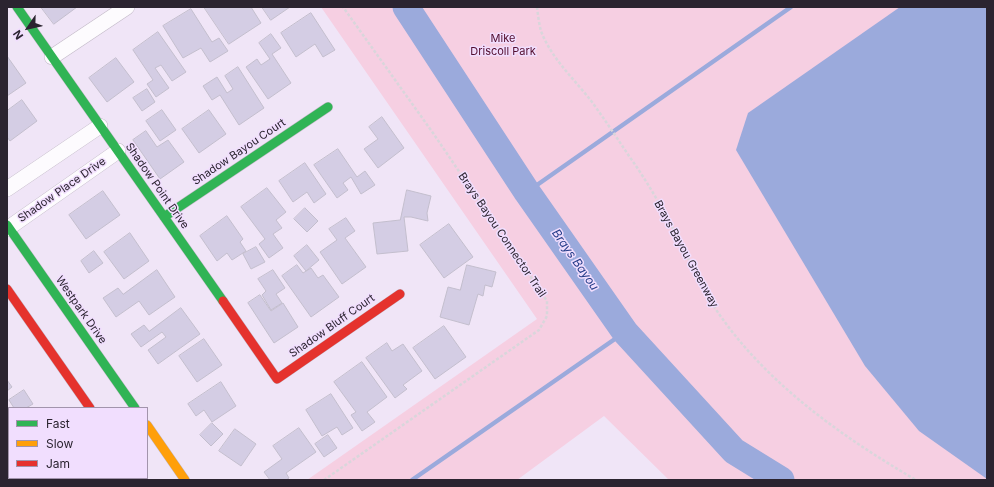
<!DOCTYPE html>
<style>
body{margin:0}
#map{position:relative;width:994px;height:487px;overflow:hidden;background:#f0e5f7;font-family:Inter,sans-serif}
canvas{display:block}
.frame{position:absolute;inset:0;border:8px solid #2b2430;pointer-events:none}
.legend{position:absolute;left:8px;top:407px;width:140px;height:72px;box-sizing:border-box;background:#f1defe;border:1px solid #a294ac;margin:0;padding:5px 7px;list-style:none;font-size:12px;color:#2b2430}
.legend li{display:flex;align-items:center;gap:8px;height:20px}
.legend b{width:20px;border:1px solid #a294ac}
.north{position:absolute;left:8px;top:8px;width:40px;height:40px;-webkit-text-stroke:3px #f1defe;paint-order:stroke;rotate:236deg;font-size:11px;font-weight:700;line-height:16px;text-align:center;color:#2b2430}
.north::after{content:'';display:block;margin:auto;width:14px;height:18px;background:#2b2430;clip-path:polygon(50% 0,100% 100%,50% 72%,0 100%)}
</style>
<div id="map">
<canvas width="994" height="487"></canvas>
<div class="frame"></div>
<ul class="legend">
<li><b style="height:5px;background:#30b455"></b>Fast</li>
<li><b style="height:5px;background:#ff9f0a"></b>Slow</li>
<li><b style="height:5px;background:#e5322d"></b>Jam</li>
</ul>
<div class="north">N</div>
</div>
<script>
const ctx = document.querySelector('canvas').getContext('2d');
ctx.lineJoin = 'round';
function paint(path, color) { ctx.fillStyle = color; ctx.fill(path, 'evenodd'); }
function stroke(path, color, width, dash) { ctx.strokeStyle = color; ctx.lineWidth = width; ctx.lineCap = dash ? 'butt' : 'round'; ctx.setLineDash(dash || []); ctx.stroke(path); }
function write(font, color, halo, rows, align = 'center') {
  ctx.font = font + ' Inter,sans-serif'; ctx.lineWidth = 3; ctx.setLineDash([]); ctx.textBaseline = 'middle'; ctx.strokeStyle = halo; ctx.fillStyle = color; for (const [text, x, y, turn = 0] of rows) {
    ctx.save(); ctx.translate(x, y); ctx.rotate((+turn || 0) * Math.PI / 180); ctx.textAlign = isNaN(turn) ? turn : align; if (halo) ctx.strokeText(text, 0, 0); ctx.fillText(text, 0, 0); ctx.restore();
  }
}
paint(new Path2D(`
 M321 7H987V480H669L604 416 517 480H307L537 319Z`), '#f6cfe2');
paint(new Path2D(`
 M900 7H987V479L919 431 865 366 736 150 748 113Z`), '#9baadc');
stroke(new Path2D(`
 M527 192 791 7
 M412 480 625 332`), '#9baadc', 4.5);
stroke(new Path2D(`
 M406 7 527 192 625 332 734 451 781 480`), '#9baadc', 27);
const building = new Path2D(`
 M41 7H77L54 24Z
 M204 7H251L261 23 229 44Z
 M262 7H290L271 20Z
 M191 9 212 42 219 38 228 51 210 62 201 48 183 58 163 26Z
 M311 13 335 50 323 57 315 44 296 57 281 33Z
 M158 32 186 72 172 81 161 65 155 68 169 88 156 97 147 84 153 80 133 50Z
 M271 34 281 48 272 54 291 83 268 99 246 67 257 59 261 65 270 59 259 43Z
 M7 56 26 83 7 96Z
 M116 58 134 82 107 102 89 78Z
 M238 67 264 108 239 125 220 95 212 100 203 86 217 77 227 93 233 89 225 76Z
 M147 89 155 102 142 111 133 98Z
 M22 100 37 121 10 141 7 137V111Z
 M162 110 176 130 160 141 146 121Z
 M209 110 226 134 199 153 182 129Z
 M382 117 404 148 378 168 364 149 378 139 369 127Z
 M146 131 157 147 168 140 184 162 160 179 133 140Z
 M338 149 357 177 365 171 375 185 361 194 351 177 343 183 348 190 337 198 314 165Z
 M305 163 326 194 314 203 307 192 293 202 279 181Z
 M267 188 286 212 276 220 282 228 273 234 283 248 269 258 259 244 265 239 241 207Z
 M407 190 431 196 427 213 428 221 411 217H404L408 251 377 254 373 223 400 220Z
 M103 191 120 215 86 239 69 215Z
 M305 208 318 221 307 232 294 219Z
 M227 216 243 239 240 242 246 251 232 260 227 253 217 261 200 236Z
 M346 218 355 231 345 238 366 267 342 284 320 252 337 240 329 229Z
 M449 224 473 257 444 278 420 245Z
 M130 233 149 261 124 279 104 252Z
 M307 245 319 260 306 271 294 256Z
 M256 247 265 262 251 269 243 254Z
 M94 251 103 263 89 273 81 261Z
 M297 265 303 273 311 268 318 278 323 275 339 297 311 317 282 276Z
 M467 265 496 272 492 287 485 285 483 296 478 294 469 325 440 317 448 287 460 290Z
 M157 270 175 297 149 315 139 301 116 317 103 298 118 288 123 294Z
 M273 270 285 288 276 294 282 303 271 310 262 295 266 291 258 279Z
 M260 295 271 311 283 303 298 327 274 343 248 303Z
 M181 308 200 334 158 364 148 350 166 337 162 332 141 347 131 334 144 325 149 331Z
 M444 326 466 357 435 379 413 348Z
 M204 339 222 365 197 382 179 356Z
 M387 343 392 351 403 344 422 371 403 385 407 389 395 398 366 358Z
 M362 362 387 397 367 412 375 422 362 431 351 415 356 412 334 382Z
 M7 380 12 387 7 391Z
 M221 382 236 406 212 422 204 410 196 416 188 404Z
 M24 390 33 404 26 408H14L9 400Z
 M331 394 353 428 342 435 337 427 322 436 306 410Z
 M212 423 223 434 211 446 200 435Z
 M299 428 316 452 286 473 289 478 286 480H270L264 472 282 459 273 446Z
 M235 429 256 444 241 466 219 451Z
 M9 431V462L7 459V433Z
 M328 435 337 448 324 457 315 444Z
 M23 478H67L69 480H20Z`);
paint(building, '#d4cde4');
stroke(building, '#c3becd', 1);
const street = new Path2D(`
 M52 57 127 7
 M7 189 100 126
 M7 229 118 151`);
const fast = new Path2D(`
 M17 7 223 301
 M164 217 328 107
 M7 225 135 408`);
const slow = new Path2D(`
 M147 425 185 480
 M139 478 140 480`);
const jam = new Path2D(`
 M7 289 90 408
 M223 301 277 379 400 294`);
stroke(street, '#c1b8c6', 16);
stroke(fast, '#c1b8c6', 10);
stroke(slow, '#c1b8c6', 10);
stroke(jam, '#c1b8c6', 10);
stroke(new Path2D(`
 M537 7C538 15 539 24 541 31 551 58 575 80 592 102 605 120 617 138 629 156 650 185 669 220 685 252 693 267 699 283 708 297 756 376 837 434 916 480
 M324 480 539 330 547 316V301L433 133 343 7`), '#d9d6db', 2.5, [3, 2]);
stroke(street, '#fdfbfe', 15);
stroke(fast, '#30b455', 9);
stroke(slow, '#ff9f0a', 9);
stroke(jam, '#e5322d', 9);
write('11px', '#520d2e', '#f1defe', [
 ["Mike",503,39],
 ["Driscoll Park",503,52]
]);
write('11px', '#2b2430', '#f1defe', [
 ["Shadow Bayou Court",239,152,-34],
 ["Shadow Point Drive",157,186,55],
 ["Shadow Place Drive",62,190,-35],
 ["Brays Bayou Connector Trail",502,235,56],
 ["Brays Bayou Greenway",686,254,61],
 ["Westpark Drive",81,310,55],
 ["Shadow Bluff Court",332,326,-35]
]);
write('italic 12px', '#253d89', '#f1defe', [
 ["Brays Bayou",575,260,55]
]);
</script>
